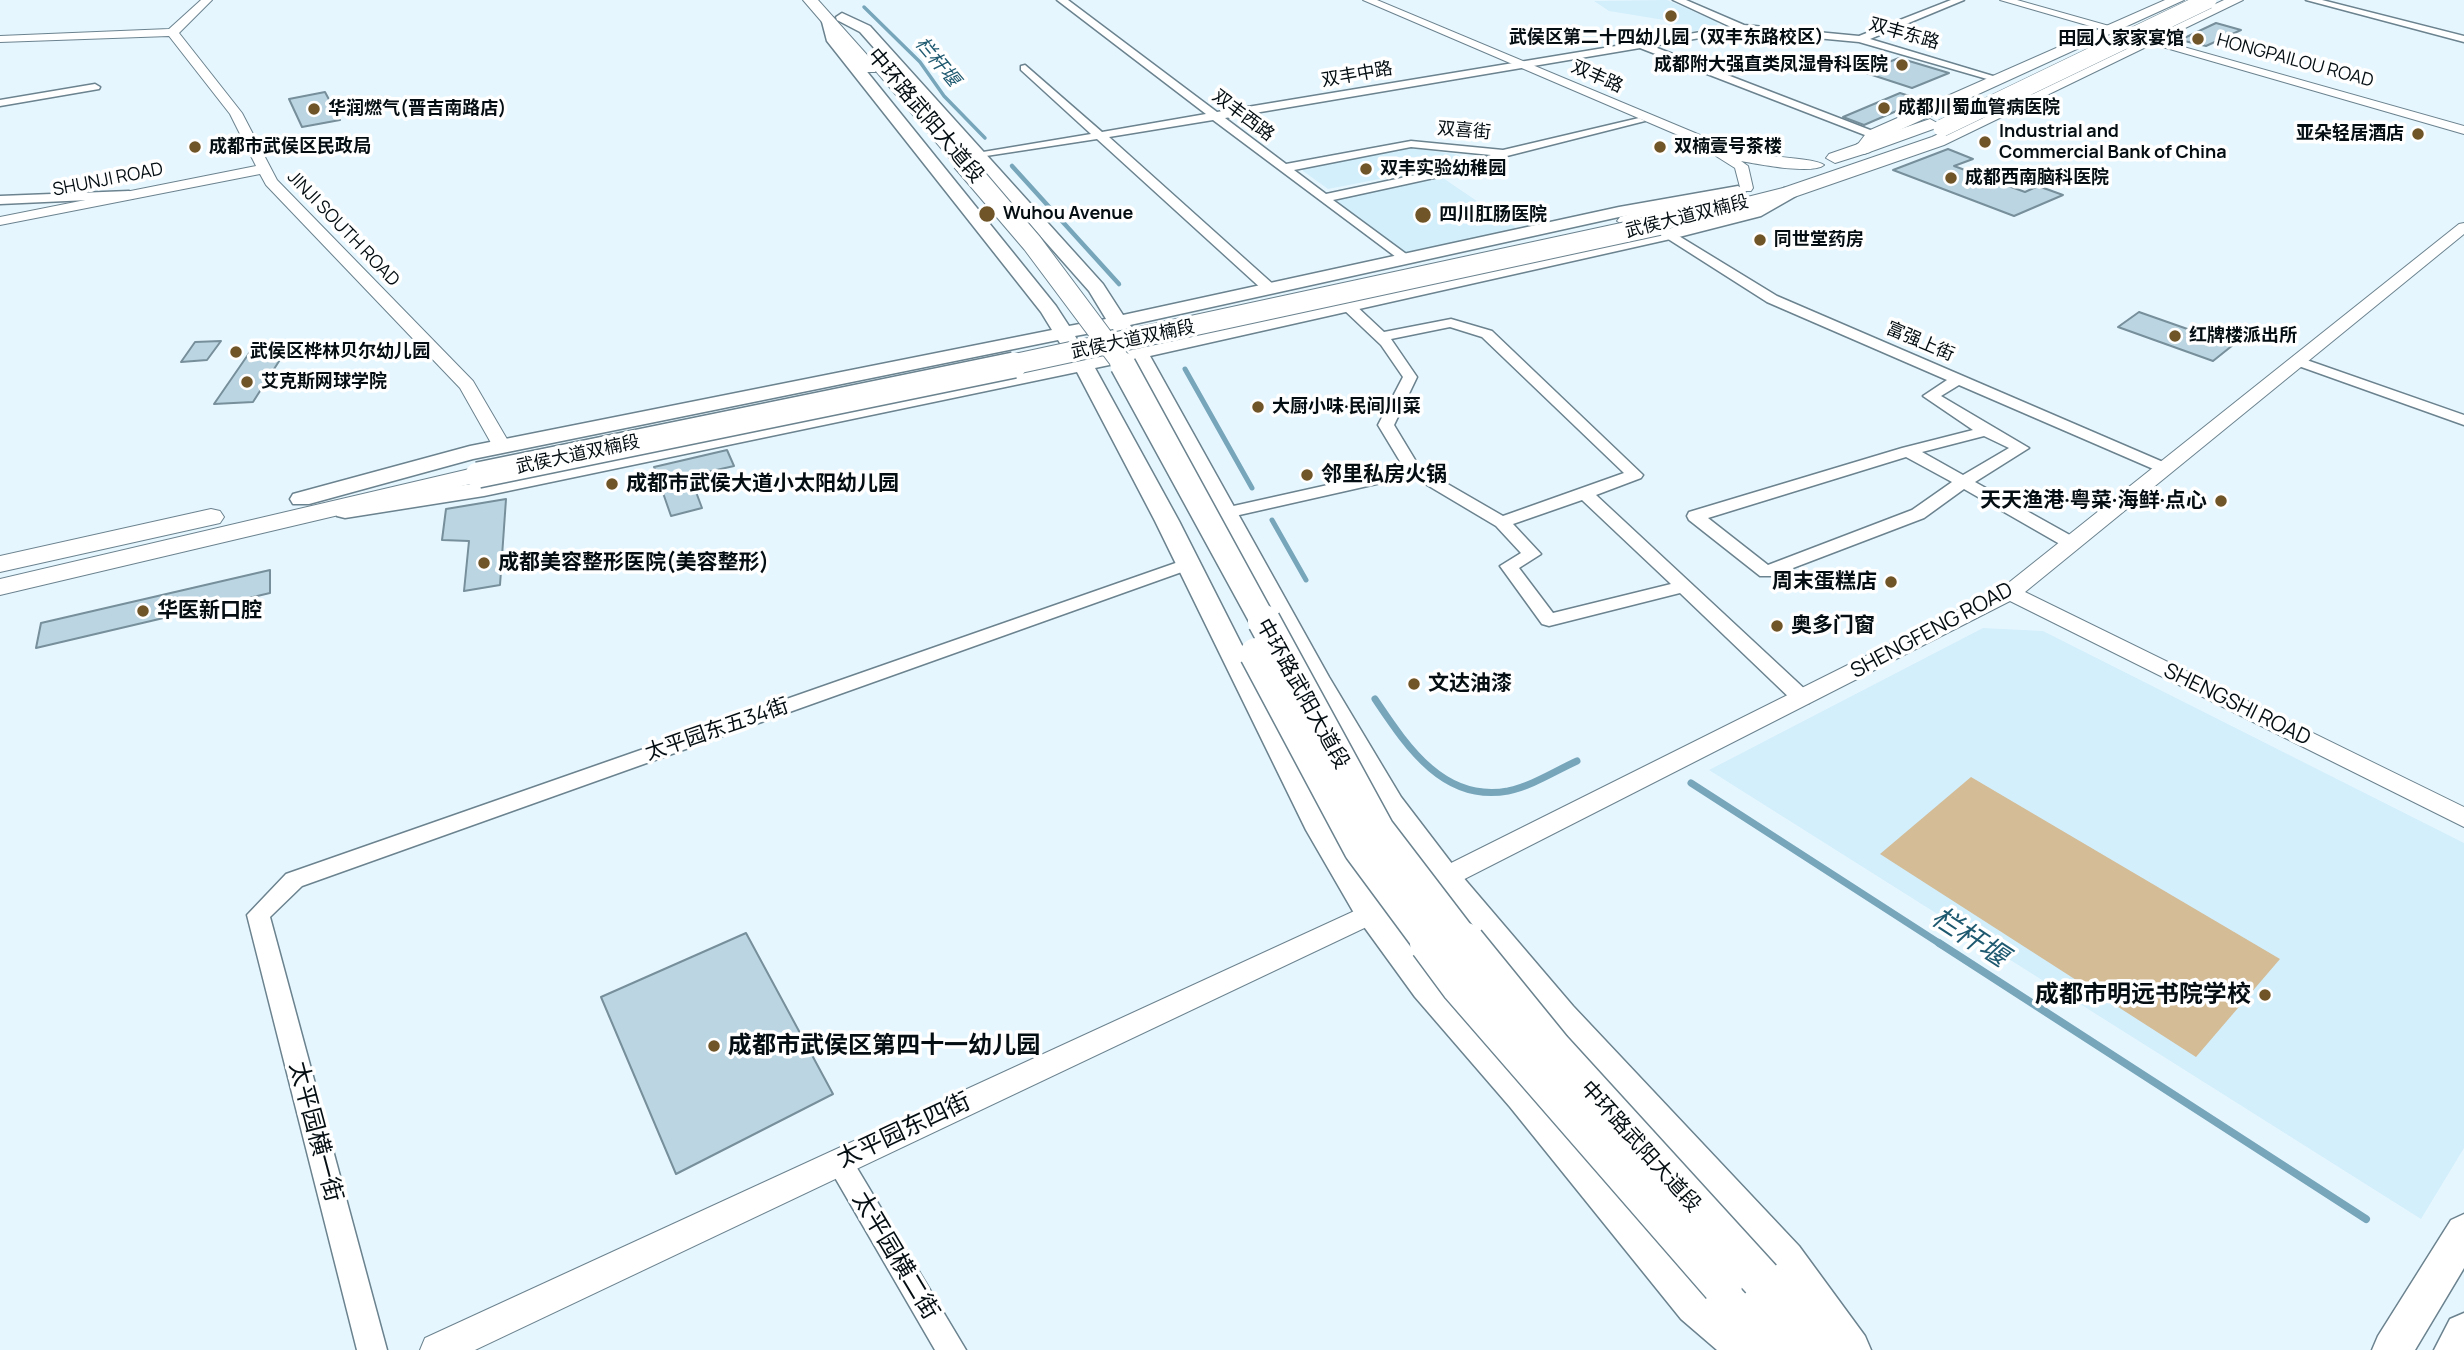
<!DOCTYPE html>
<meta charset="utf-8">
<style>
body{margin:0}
canvas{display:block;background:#e6f6fe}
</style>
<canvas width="2464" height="1350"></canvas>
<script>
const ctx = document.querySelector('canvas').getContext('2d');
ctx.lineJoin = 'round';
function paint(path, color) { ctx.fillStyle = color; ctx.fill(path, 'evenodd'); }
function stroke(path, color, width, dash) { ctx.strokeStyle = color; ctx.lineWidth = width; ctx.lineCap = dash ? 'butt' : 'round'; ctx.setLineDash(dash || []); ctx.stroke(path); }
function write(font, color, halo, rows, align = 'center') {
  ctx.font = font + ' Manrope,"Noto Sans SC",sans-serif'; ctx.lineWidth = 7; ctx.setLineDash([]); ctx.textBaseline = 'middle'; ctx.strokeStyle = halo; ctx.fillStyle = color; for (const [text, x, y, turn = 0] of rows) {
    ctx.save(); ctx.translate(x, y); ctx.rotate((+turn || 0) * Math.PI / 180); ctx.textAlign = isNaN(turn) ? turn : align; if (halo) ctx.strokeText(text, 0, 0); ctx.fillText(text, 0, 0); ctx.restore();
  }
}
paint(new Path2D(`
 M1667 0 1718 22 1716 27 1687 32 1670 21 1609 11 1594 1Z
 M1411 148 1455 154 1460 156 1462 163 1328 189 1303 171 1302 167Z
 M1443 178 1518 229 1401 255 1331 200Z
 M1983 628 2043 631 2464 843V1148L2421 1219 1709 770Z`), '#d3effc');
paint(new Path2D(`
 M1971 777 2280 959 2196 1057 1880 854Z`), '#d4bc96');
stroke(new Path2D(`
 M864 7 920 62 944 96 985 138`), '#77a6bb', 3.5);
stroke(new Path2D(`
 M1012 166 1119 284`), '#77a6bb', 4.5);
stroke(new Path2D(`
 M1185 369 1252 488
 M1272 520 1306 580`), '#77a6bb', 5);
stroke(new Path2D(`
 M1375 699C1406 745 1443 803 1508 791 1532 786 1555 771 1577 761
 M1691 783 1942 945`), '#77a6bb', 7);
stroke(new Path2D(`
 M1939 943 2366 1219`), '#77a6bb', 8);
const building = new Path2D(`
 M2216 23 2241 30 2206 46 2180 40Z
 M1899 58 1949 73 1912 88 1863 72Z
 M325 92 340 120 302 127 289 99Z
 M1900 93 1922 100 1864 125 1843 117Z
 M1948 149 1973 159 1954 166 2025 192 2038 186 2063 195 2014 216 1893 170Z
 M2139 312 2233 345 2213 361 2118 327Z
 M221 341 207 360 181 362 195 342Z
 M290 344 253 402 214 404 254 346Z
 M727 450 734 466 690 476 702 508 671 516 654 467Z
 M506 499 500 585 464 591 469 541 442 540 446 509Z
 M270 570V593L36 648 41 623Z
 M746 933 833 1094 676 1174 601 997Z`);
paint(building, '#bbd6e2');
stroke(building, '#768f9b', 2);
const minor = new Path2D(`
 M1057 0H1068L1217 112 1731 27 1673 0H1686L1744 25 1859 36 1951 0H1964L1870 39 2003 79 1994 81 1859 42 1742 31 1652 46 1878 133V137H1870L1640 48 1225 118 1286 164 1411 141 1503 150 1639 118 1645 121 1507 156 1489 166 1333 200 1409 256V262L1404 263 1213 120 1109 137 1274 285V291H1264L1097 139 973 158V154L977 153 1091 134 1021 70V66L1025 65 1102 132 1206 114ZM1411 147 1491 155 1481 161 1326 194 1294 170Z
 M2306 0H2322L2464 36V42Z
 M95 84 100 87 99 89 0 106V100Z
 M129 191 135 195 133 198 0 204V196Z
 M1669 230 1777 296 2170 465 2172 468 2170 471H2158L1959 385 1941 396 2029 448 1975 482 2077 539 2080 543 2077 547H2065L1964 489 1924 518 1772 576H1760L1689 520 1687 516 1689 512 1902 448 1973 430 1923 396 1947 380 1767 302 1665 237 1663 234ZM1984 436 2009 448 1963 475 1922 452ZM1906 457 1952 482 1912 510 1768 565 1708 518Z
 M1348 302 1353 303 1384 332 1451 319 1492 331 1643 475 1641 478 1596 495 1809 693 1812 698 1809 703H1795L1680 593 1549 626 1542 624 1500 566 1521 553 1496 526 1412 476 1226 518 1220 517 1218 513 1220 509 1404 468 1378 425 1403 377 1381 345 1343 309 1341 306ZM1450 327 1482 337 1624 473 1503 516 1420 468 1394 425 1417 377 1391 339ZM1582 500 1671 584 1553 613 1519 568 1541 554 1513 524Z
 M2298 357 2464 415V425L2293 364 2291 361Z
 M1187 559 1193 560 1196 564 1193 568 302 886 270 917 387 1350H357L247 915 286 874Z
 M839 1149 848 1153 966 1350H935L830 1169 826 1161 830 1153Z`);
const tertiary = new Path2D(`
 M201 0H212L179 33 242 113 277 180 473 381 511 446 509 450H495L460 388 266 185 260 174 0 225V217L256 166 230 114 169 36 0 42V36L169 29Z
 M1363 0H1377L1743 153C1759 156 1816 158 1824 165 1812 175 1758 164 1741 161L1748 166 1753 188 1751 191H1741L1735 168 1716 156 1720 153Z
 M2000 0H2017L2464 126V134Z
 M2464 223V234L2025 592 2464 807V827L2010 601 1439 892 1430 895 1421 892 1417 885 1421 878 2002 588 2459 224Z
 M1387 896 1396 899 1400 906 1396 913 475 1350H420L425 1338Z`);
const secondary = new Path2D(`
 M842 13 870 26 1103 284 1123 315 1619 207 1738 186 1746 191 1738 196 1619 217 1130 325 1143 346 1668 229 1749 208 1784 188H1796L1798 192 1796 196 1761 216 1675 238 1150 356 1329 677 1401 797 1456 869 1573 1006 1799 1246 1865 1336 1871 1350H1827L1773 1272 1549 1026 1434 885 1381 811 1303 677 1133 360 1095 368 1179 521 1334 827 1376 897 1439 979 1534 1085 1709 1293 1762 1336 1768 1350H1717L1681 1319 1510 1107 1415 997 1354 913 1306 830 1155 521 1077 372 484 496 345 518 337 516 334 511 337 506 345 504 484 482 1072 362 1058 340 473 459 309 504H293L290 499 293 494 470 446 1052 330 1041 312 827 41 821 18 827 14 833 18 839 37 1056 306 1069 326 1106 319 1089 291 860 32 837 20 836 17ZM1113 329 1126 350 1089 358 1075 336Z
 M2464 1214V1268L2415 1350H2372L2378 1336 2451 1220Z
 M2464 1313V1350H2434L2450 1319Z`);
const primary = new Path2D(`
 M803 0H818L877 66 879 69 877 72H865Z
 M2165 0H2184L1880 139 1870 152 1835 163 1826 158 1829 154 1858 144 1868 131Z
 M2224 0H2243L1944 145 1797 196 1659 231 1649 225 1652 221 1783 188 1932 137Z
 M1677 201 1687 207 1684 211 1627 227 1617 221 1620 217Z
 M478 467 487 470 491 475 487 480 0 595V579Z
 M211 509 220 511 224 517 220 523 0 572V556Z
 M1761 1258 1776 1264 1844 1334 1851 1350H1749L1707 1300 1700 1285 1707 1270 1722 1264 1741 1274 1746 1264Z`);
const trunk = new Path2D(`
 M1930 119 1939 124 1936 128 1864 154 1855 148 1857 144Z`);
stroke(minor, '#6b838f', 3);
stroke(tertiary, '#6b838f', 2);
stroke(secondary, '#6b838f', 3);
stroke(primary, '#6b838f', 2);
stroke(trunk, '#6b838f', 2);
paint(minor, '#fff');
paint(tertiary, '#fff');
paint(secondary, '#fff');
paint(primary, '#fff');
paint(trunk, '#fff');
const primaryBridgeFar4 = new Path2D(`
 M882 66 964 163`);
const primaryBridgeFar3 = new Path2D(`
 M962 161 1032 243 1124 366
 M1006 366 1659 225`);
const primaryBridgeFar2 = new Path2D(`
 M1123 365 1264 623
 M478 475 1014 365`);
const primaryBridgeFar1 = new Path2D(`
 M1264 621 1378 830 1466 945
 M1256 654 1360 849 1431 945`);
const primaryBridge = new Path2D(`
 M1430 943 1461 985 1722 1285
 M1465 943 1552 1050 1761 1279`);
const trunkBridge = new Path2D(`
 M1942 128 2208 0`);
stroke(primaryBridgeFar4, '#6b838f', 18, []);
stroke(primaryBridgeFar3, '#6b838f', 22, []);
stroke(primaryBridgeFar2, '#6b838f', 28, []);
stroke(primaryBridgeFar1, '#6b838f', 35, []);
stroke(primaryBridge, '#6b838f', 43, []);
stroke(trunkBridge, '#6b838f', 18, []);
stroke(primaryBridgeFar4, '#fff', 16);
stroke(primaryBridgeFar3, '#fff', 20);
stroke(primaryBridgeFar2, '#fff', 25);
stroke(primaryBridgeFar1, '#fff', 32);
stroke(primaryBridge, '#fff', 40);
stroke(trunkBridge, '#fff', 17);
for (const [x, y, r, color] of [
 [1671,16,7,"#6f5527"],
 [2198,39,7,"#6f5527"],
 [1902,65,7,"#6f5527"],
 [1884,108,7,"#6f5527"],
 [314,109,7,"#6f5527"],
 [2418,134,7,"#6f5527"],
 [1985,142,7,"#6f5527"],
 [195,147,7,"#6f5527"],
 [1660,147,7,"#6f5527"],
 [1366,169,7,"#6f5527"],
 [1951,178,7,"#6f5527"],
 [987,214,9,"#6f5527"],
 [1423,215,9,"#6f5527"],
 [1760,240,7,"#6f5527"],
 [2175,336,7,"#6f5527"],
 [236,352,7,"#6f5527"],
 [247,382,7,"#6f5527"],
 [1258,407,7,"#6f5527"],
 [1307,475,7,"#6f5527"],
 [612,484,7,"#6f5527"],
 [2221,501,7,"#6f5527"],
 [484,563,7,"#6f5527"],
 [1891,582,7,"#6f5527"],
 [143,611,7,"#6f5527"],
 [1777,626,7,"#6f5527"],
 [1414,684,7,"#6f5527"],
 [2265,995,7,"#6f5527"],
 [714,1046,7,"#6f5527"]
]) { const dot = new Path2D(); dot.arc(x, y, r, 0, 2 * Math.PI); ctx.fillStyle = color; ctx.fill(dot); stroke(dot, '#fff', 2.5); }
write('18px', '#050e12', '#fff', [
 ["双丰东路",1904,34,16],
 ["HONGPAILOU ROAD",2295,61,15],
 ["双丰中路",1357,75,-10],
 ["双丰路",1597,77,24],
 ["双丰西路",1243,116,37],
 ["双喜街",1464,131,5],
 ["SHUNJI ROAD",108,180,-11],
 ["武侯大道双楠段",1687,217,-14],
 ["JINJI SOUTH ROAD",343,229,46],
 ["武侯大道双楠段",1133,340,-12],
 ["富强上街",1920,342,23],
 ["武侯大道双楠段",578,455,-12]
]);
write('bold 18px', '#050e12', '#fff', [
 ["武侯区第二十四幼儿园（双丰东路校区）",1671,38,"center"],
 ["田园人家家宴馆",2184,39,"right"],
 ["成都附大强直类凤湿骨科医院",1888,65,"right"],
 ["成都川蜀血管病医院",1898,108],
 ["华润燃气(晋吉南路店)",328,109],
 ["Industrial and",1999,132],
 ["Commercial Bank of China",1999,153],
 ["亚朵轻居酒店",2404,134,"right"],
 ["成都市武侯区民政局",209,147],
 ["双楠壹号茶楼",1674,147],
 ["双丰实验幼稚园",1380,169],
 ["成都西南脑科医院",1965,178],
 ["Wuhou Avenue",1003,214],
 ["四川肛肠医院",1439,215],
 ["同世堂药房",1774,240],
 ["红牌楼派出所",2189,336],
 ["武侯区桦林贝尔幼儿园",250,352],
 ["艾克斯网球学院",261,382],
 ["大厨小味·民间川菜",1272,407]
], 'left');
write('italic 19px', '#1e5970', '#fff', [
 ["栏杆堰",937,62,50]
]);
write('21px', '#050e12', '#fff', [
 ["中环路武阳大道段",925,116,50],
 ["SHENGFENG ROAD",1932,631,-28],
 ["中环路武阳大道段",1302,694,61],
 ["SHENGSHI ROAD",2237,705,26],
 ["太平园东五34街",717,730,-19],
 ["中环路武阳大道段",1640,1147,48]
]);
write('bold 21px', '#050e12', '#fff', [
 ["邻里私房火锅",1321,475],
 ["成都市武侯大道小太阳幼儿园",626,484],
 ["天天渔港·粤菜·海鲜·点心",2207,501,"right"],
 ["成都美容整形医院(美容整形)",498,563],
 ["周末蛋糕店",1877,582,"right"],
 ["华医新口腔",157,611],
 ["奥多门窗",1791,626],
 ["文达油漆",1428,684]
], 'left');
write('bold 24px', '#050e12', '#fff', [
 ["成都市明远书院学校",2251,995],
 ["成都市武侯区第四十一幼儿园",728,1046,"left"]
], 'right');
write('24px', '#050e12', '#fff', [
 ["太平园东四街",904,1131,-25],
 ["太平园横一街",315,1132,75],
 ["太平园横二街",895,1256,59]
]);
write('italic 28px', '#1e5970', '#fff', [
 ["栏杆堰",1969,938,33]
]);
</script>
